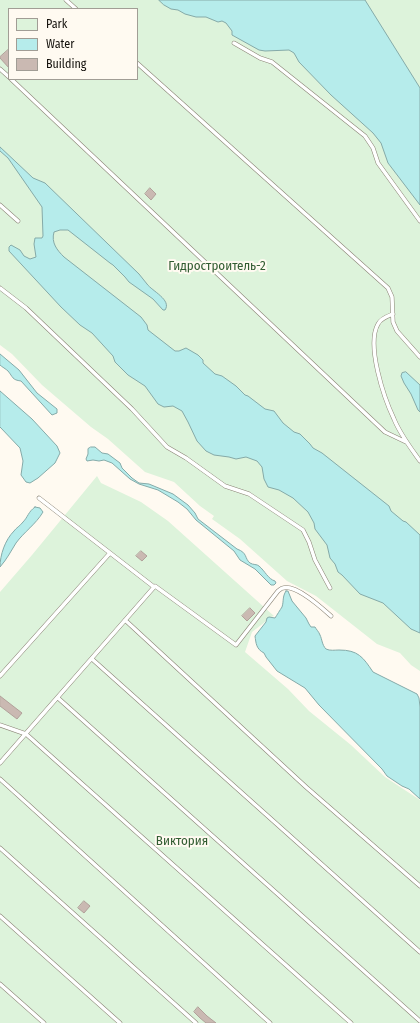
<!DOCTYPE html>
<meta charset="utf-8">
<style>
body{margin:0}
#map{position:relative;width:420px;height:1023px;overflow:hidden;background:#fffaf1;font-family:"Fira Sans Condensed",sans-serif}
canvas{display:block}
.legend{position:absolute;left:8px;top:8px;width:130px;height:72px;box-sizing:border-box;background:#fffaf1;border:1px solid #a19d95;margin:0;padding:5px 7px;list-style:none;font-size:12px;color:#14110c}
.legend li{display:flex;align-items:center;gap:8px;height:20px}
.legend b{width:20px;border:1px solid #a19d95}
</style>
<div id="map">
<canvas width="420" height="1023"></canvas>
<ul class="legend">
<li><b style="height:11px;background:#ddf3db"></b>Park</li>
<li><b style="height:11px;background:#b6eceb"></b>Water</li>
<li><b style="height:11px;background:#cab9b2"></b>Building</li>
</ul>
</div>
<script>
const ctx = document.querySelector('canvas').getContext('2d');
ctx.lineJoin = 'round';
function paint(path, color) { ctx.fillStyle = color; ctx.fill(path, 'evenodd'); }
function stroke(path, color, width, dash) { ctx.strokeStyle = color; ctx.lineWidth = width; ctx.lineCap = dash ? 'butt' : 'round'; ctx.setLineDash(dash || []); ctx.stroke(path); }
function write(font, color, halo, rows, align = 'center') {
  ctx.font = font + ' "Fira Sans Condensed",sans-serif'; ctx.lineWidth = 4; ctx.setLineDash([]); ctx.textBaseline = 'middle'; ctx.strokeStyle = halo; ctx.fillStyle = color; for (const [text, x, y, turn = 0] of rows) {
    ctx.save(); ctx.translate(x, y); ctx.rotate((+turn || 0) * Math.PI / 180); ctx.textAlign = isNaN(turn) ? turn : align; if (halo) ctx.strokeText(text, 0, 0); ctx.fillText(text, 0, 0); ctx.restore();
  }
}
paint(new Path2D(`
 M0 0H420V671L411 665 400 653 377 644 316 596 287 581 240 539 212 519 214 516 200 506 174 482 145 472 108 439 91 427 42 385 12 354 0 345ZM9 9H137V79H9Z
 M97 476 101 483 141 502 168 521 274 616 268 618 265 622 252 632 245 652 288 689 309 711 351 745 385 777 420 800V1023H0V592L32 555Z`), '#ddf3db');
const water = new Path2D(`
 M159 0H365L420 88V205L388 163 381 143 373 133 331 95 299 62 294 53 289 50 265 51 259 50 232 35V31L226 23 222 21 218 22 206 17H196L185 14 178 10 171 9 164 5Z
 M0 147 33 178 45 183 139 274C142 277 144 281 147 284 152 291 172 300 165 310H163L153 299 129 282 125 277 113 265 110 263 68 230H60L54 232C51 243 57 250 64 257L141 317 147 325 148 330 175 351H179L186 348 198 355 203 360V363L215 374 222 376 236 386 245 395 248 396 265 409 274 411 283 423 294 432 300 434 310 444 313 448 322 453 389 506 391 511 403 521 406 522 420 535V633L411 629 383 603 360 594 342 575 338 572 335 564 330 558 327 545 315 529 314 523 308 512 293 498 279 490 268 487 264 479 262 467 257 461 246 457 236 459 229 457 214 455 206 451 197 441 188 422 182 411 173 406 164 407 158 404 145 386 128 375 115 362 113 356 92 333 80 325 61 307 9 251V247L11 245 20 250 24 256 30 259 36 257 34 244 35 238H42L43 236 42 207 8 158 0 151Z
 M0 354 19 370 37 393 57 409V413L52 415 21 381C12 380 13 377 8 371 6 369 2 367 0 365Z
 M406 372 420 385V412L418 410 411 394 404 383 401 376 402 373Z
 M0 391 32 419 57 446 60 453 55 463 38 478 30 483 26 482 21 475 23 461 20 448 0 427Z
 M91 447H95L102 453 108 454 120 463 122 468 132 478 139 483 149 484 173 494 188 505 195 513 198 519 237 549C248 553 244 558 250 563 253 565 257 564 259 566 265 571 268 579 275 581L276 583 274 585H271L255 569 240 560 234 551 196 520 187 509 178 502 158 490 139 484 130 479 112 463 104 460 99 461 93 460 87 461 86 459 88 454V449Z
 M35 507 40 508 43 512C36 524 24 532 16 543 11 551 7 559 0 567 0 555 5 540 14 531 16 528 20 526 23 522 28 517 28 512 35 507Z
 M286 591H288L292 601 306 618 309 624 311 627H315C316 629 319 632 320 635 322 639 322 645 326 649 330 651 335 650 339 650 358 650 363 657 373 672L417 694 419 698 420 707V799L409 789 402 786 387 776 382 769 319 705 305 688 277 671 266 657 264 653C256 649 256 643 255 636L266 622 267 618 269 617 275 618C277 615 280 610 282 607 284 601 282 597 286 591Z`);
paint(water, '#b6eceb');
stroke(water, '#85aaa8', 1);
const building = new Path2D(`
 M9 49V68L0 58V57Z
 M150 188 156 194 151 200 145 194Z
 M141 551 147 556 142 561 136 556Z
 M250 608 255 613 247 621 242 616Z
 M0 696 22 713 17 719 0 706Z
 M84 901 90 906 84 913 78 908Z
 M198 1007 207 1016 216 1023H206L200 1018 194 1012Z`);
paint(building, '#cab9b2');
stroke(building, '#b1a19a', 1);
const lane = new Path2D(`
 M66 0 76 9
 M234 43 260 58 272 62 365 136 373 148 378 163 420 221
 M137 63 388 288 392 297 393 322 397 331 420 357
 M0 69 9 77
 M11 79 385 432 406 442
 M0 205 18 221
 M0 288 26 308 132 409 167 447 186 458 225 486 249 494 303 530 309 542 315 560 330 588
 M393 314C388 316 381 318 378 324 366 345 384 398 394 419 400 434 410 447 420 461
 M39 498 154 587
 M125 620 306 787 420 886
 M92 659 420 952
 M0 676 110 553
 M58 698 420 1021
 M0 725 26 734 351 1023
 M0 763 155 586 236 645 278 591C280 590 281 588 283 588 296 584 322 608 331 616
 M0 779 270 1023
 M0 848 196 1023
 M0 916 120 1023
 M0 984 44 1023`);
stroke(lane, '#8a8375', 4.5);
stroke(lane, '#fff', 3.5);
write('13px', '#315c31', '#fffaf1', [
 ["Гидростроитель-2",217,266],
 ["Виктория",182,841]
]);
</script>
